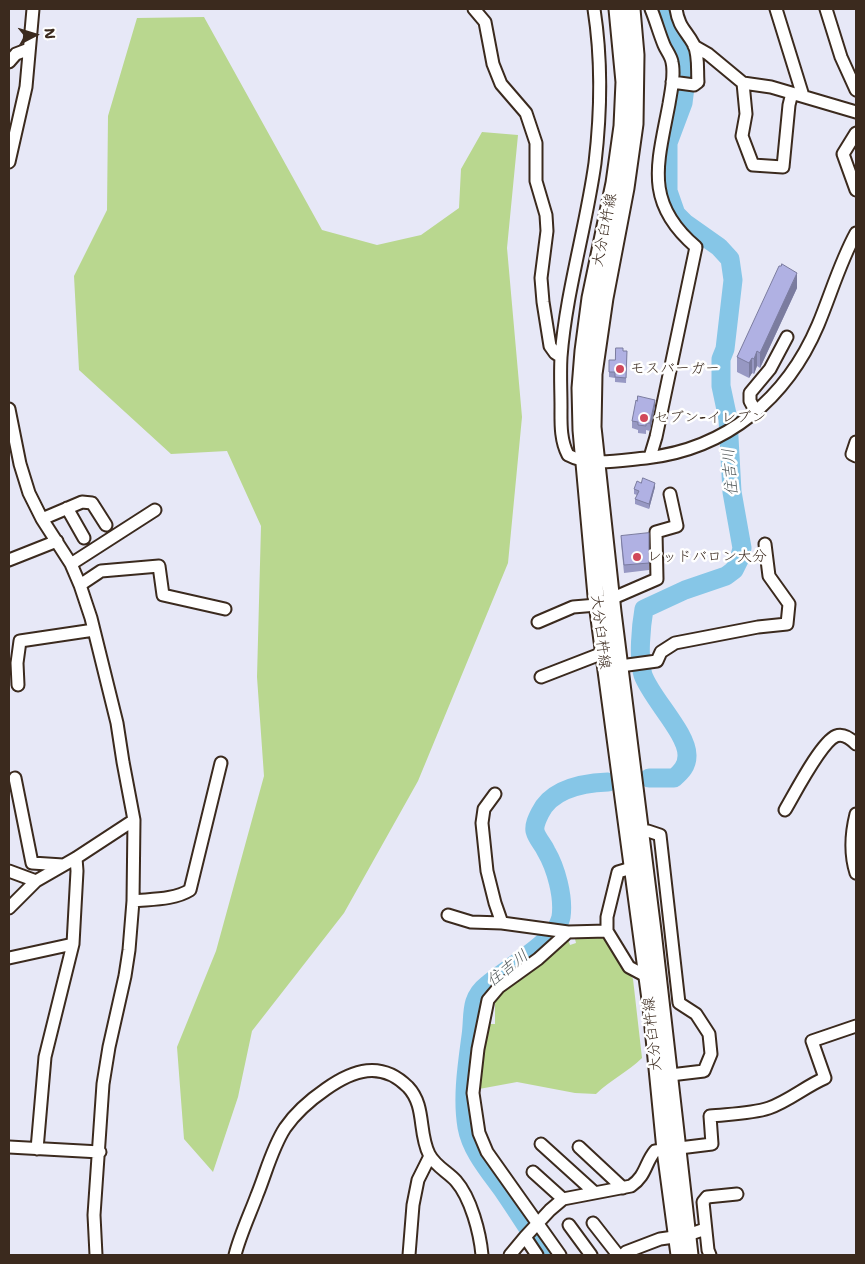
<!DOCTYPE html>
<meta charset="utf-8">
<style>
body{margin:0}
#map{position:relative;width:865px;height:1264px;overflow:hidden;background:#e7e8f7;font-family:"Shantell Sans",sans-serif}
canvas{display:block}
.frame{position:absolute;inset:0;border:10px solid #3b2a1e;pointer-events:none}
.north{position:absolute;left:10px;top:10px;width:50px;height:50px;-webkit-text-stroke:4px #fff;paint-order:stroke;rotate:85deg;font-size:14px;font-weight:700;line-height:20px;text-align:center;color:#3b2a1e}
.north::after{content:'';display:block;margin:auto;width:18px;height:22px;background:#3b2a1e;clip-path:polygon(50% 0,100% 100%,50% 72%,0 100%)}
</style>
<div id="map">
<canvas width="865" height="1264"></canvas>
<div class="frame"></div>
<div class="north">N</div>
</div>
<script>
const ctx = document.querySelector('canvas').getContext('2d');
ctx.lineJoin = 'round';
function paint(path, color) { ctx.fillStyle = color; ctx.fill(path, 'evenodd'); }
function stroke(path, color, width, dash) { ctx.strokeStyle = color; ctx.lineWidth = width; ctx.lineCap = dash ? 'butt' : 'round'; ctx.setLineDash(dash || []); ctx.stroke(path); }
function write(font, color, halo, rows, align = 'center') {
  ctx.font = font + ' "Shantell Sans","Klee One",sans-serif'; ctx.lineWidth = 5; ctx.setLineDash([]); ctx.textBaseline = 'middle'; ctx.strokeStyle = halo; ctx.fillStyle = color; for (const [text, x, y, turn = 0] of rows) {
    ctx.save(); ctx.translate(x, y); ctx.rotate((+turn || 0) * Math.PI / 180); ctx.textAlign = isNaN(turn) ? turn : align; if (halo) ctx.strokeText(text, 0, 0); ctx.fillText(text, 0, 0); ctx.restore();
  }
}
paint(new Path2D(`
 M204 17 322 230 377 245 421 235 459 208 461 169 482 132 518 135 507 248 522 417 508 563 418 781 344 913 252 1031 238 1097 213 1172 184 1139 177 1047 216 951 264 776 257 677 261 526 227 451 171 454 79 370 74 276 107 210 108 116 137 18Z
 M574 935H603L615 950 633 979 642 1058C628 1072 610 1080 596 1094L575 1093 517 1082 479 1089 487 1024H495V998L546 959 568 939 570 945 576 943Z`), '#b9d78f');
stroke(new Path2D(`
 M649 778H674C681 772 687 766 687 756 688 734 651 698 643 675 638 659 641 626 644 609L685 590 726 576 734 570 739 560 742 548 732 492 728 419 721 386V359L725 349 733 280 730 259 719 247 685 223 676 214 668 191V143L683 103 687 71 686 57 672 32 669 24 667 9
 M546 1255C531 1233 517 1211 502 1189 489 1171 471 1150 467 1127 462 1098 467 1066 471 1036 474 1016 469 999 487 985 506 968 556 942 561 917 564 897 556 868 546 851 543 844 537 839 535 831 534 825 537 819 540 813 552 788 583 783 608 782`), '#86c6e7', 19);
const minor = new Path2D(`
 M474 9 485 22 493 64 501 84 526 113 536 143V181L546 215 547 231 541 278 543 302 550 346 555 353 561 357
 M594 9C602 60 601 112 595 163 586 228 566 292 561 357 560 374 561 390 561 407 561 422 560 440 568 455 590 467 622 460 646 458 727 449 787 398 818 325 831 294 840 262 856 233
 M776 9 803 96
 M826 9 841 57 856 90
 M694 46 708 54 743 83 746 114 742 136 753 165 783 167 789 105 792 93
 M9 62 16 54 29 49
 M672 82 694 85 698 82C697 70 699 56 694 45 686 30 679 28 676 9
 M743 83 771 87 856 112
 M856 133 843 154 856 190
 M9 162 26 87 33 9
 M9 409 20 464 29 493 42 519 71 564 80 585 91 618 117 723 123 762 134 820 133 901 129 950 125 976 109 1047 103 1084 94 1215 96 1255
 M756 412 750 401V393L770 369 787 337
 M856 442 852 454 856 456
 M650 457 656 437 696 247C643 202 658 163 669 104 671 91 675 75 672 62 671 56 666 50 664 45 659 33 656 21 651 9
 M67 508 84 538
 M42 519 82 502 92 503 106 525
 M9 560 57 541
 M71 564 155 510
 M80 585 101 571 159 566 163 595 225 609
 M538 622 573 607 597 605 657 579 656 532 677 526 670 494
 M613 667 657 661 661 652 675 643 758 627 787 624 789 604 769 576 765 544
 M541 677 603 653
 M18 685 17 663 20 641 94 630
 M15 778 32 863 63 865
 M495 794 484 809 482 823 487 871 495 903 502 923
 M785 810C794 795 821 742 836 736 844 733 851 739 856 744
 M856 814C851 834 850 854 856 873
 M633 833 648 831 660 835 679 1003 696 1014 709 1034 711 1054 704 1071 662 1076
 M9 871 36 881
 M133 901C151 899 174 900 190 890L221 763
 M9 908 36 881 76 858 134 820
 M448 915 471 922 502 923 568 932 607 931V917L618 872 638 866
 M607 931 629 967 646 976
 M9 958 73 944
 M541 1144 594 1192
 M9 1147 100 1152
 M579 1147 623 1188
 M37 1149 45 1057 73 944 77 871 76 858
 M533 1172 563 1199
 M593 1223 618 1255
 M569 1225 591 1255
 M525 1237 550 1210 563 1199 631 1186C646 1176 645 1163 655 1151L712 1144 710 1116C728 1114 751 1114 769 1108 789 1101 806 1086 825 1078L812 1041 856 1026
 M235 1255C240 1235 250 1214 257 1195 266 1173 272 1148 285 1128 296 1112 310 1100 326 1089 353 1070 381 1060 408 1087 426 1106 418 1132 429 1154 435 1166 448 1172 456 1181 471 1198 480 1233 482 1255
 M409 1255 413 1205 418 1180 430 1156
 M510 1255 525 1237 537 1255
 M560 1255 487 1152 479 1133 473 1093 478 1049 488 1000 499 987 538 959 568 932
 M623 1255 626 1252 660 1239 688 1235 705 1229
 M710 1255 708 1250 703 1202 707 1197 737 1194`);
const major = new Path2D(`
 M617 9 624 82 622 126 614 183 590 298 583 351 580 388 581 430 596 596 651 1007 665 1150 679 1255
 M632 9 636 55 635 124 626 188 605 298 594 374 593 427 613 612 653 931 690 1255`);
stroke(minor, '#3b2a1e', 15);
stroke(major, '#3b2a1e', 19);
stroke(minor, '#fff', 11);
stroke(major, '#fff', 15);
paint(new Path2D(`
 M781 266 797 288 760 368 757 366 754 374 752 373 749 378 737 372V357Z
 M623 351H627L626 383 615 382V378L609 377V360H615Z
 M655 407 650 431 646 430V434L638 433V430L632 428V421Z
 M655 487 649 509 635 504V499L637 495 634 494V489Z
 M649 533V570L624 573 621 543V536Z`), '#9798c3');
paint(new Path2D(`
 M797 273V288L760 368V353Z
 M757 351V366L754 374V359Z
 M752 358V373L749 378V363Z
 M655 400V407L650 431V423Z
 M655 483V487L649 509V504Z`), '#7b7c9f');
const building = new Path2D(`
 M782 264 797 273 760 353 757 351 754 359 752 358 749 363 737 357 779 266H781Z
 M616 348H623V351H627L626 378 615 377V372H609V360H615Z
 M638 396 655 400 650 423H646V426L638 425V422L632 421 636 400 637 401Z
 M643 478 655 483 649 504 635 499 639 491 634 489 637 481 641 483Z
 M649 533V563L624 565 621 536Z`);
paint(building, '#b0b1e3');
stroke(building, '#7b7c9f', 1);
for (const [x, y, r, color] of [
 [620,369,5,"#d1495b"],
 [644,418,5,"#d1495b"],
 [637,557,5,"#d1495b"]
]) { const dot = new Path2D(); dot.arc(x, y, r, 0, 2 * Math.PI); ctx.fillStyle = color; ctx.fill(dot); stroke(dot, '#fff', 2); }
write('15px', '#3b2a1e', '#fff', [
 ["大分臼杵線",605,230,-79],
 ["大分臼杵線",600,632,83],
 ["大分臼杵線",653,1034,-96]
]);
write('15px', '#3b2a1e', '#fff', [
 ["モスバーガー",630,369],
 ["セブン-イレブン",654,418],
 ["レッドバロン大分",647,557]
], 'left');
write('italic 16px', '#52595a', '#fff', [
 ["住吉川",731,472,-95],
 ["住吉川",508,969,-38]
]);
</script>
